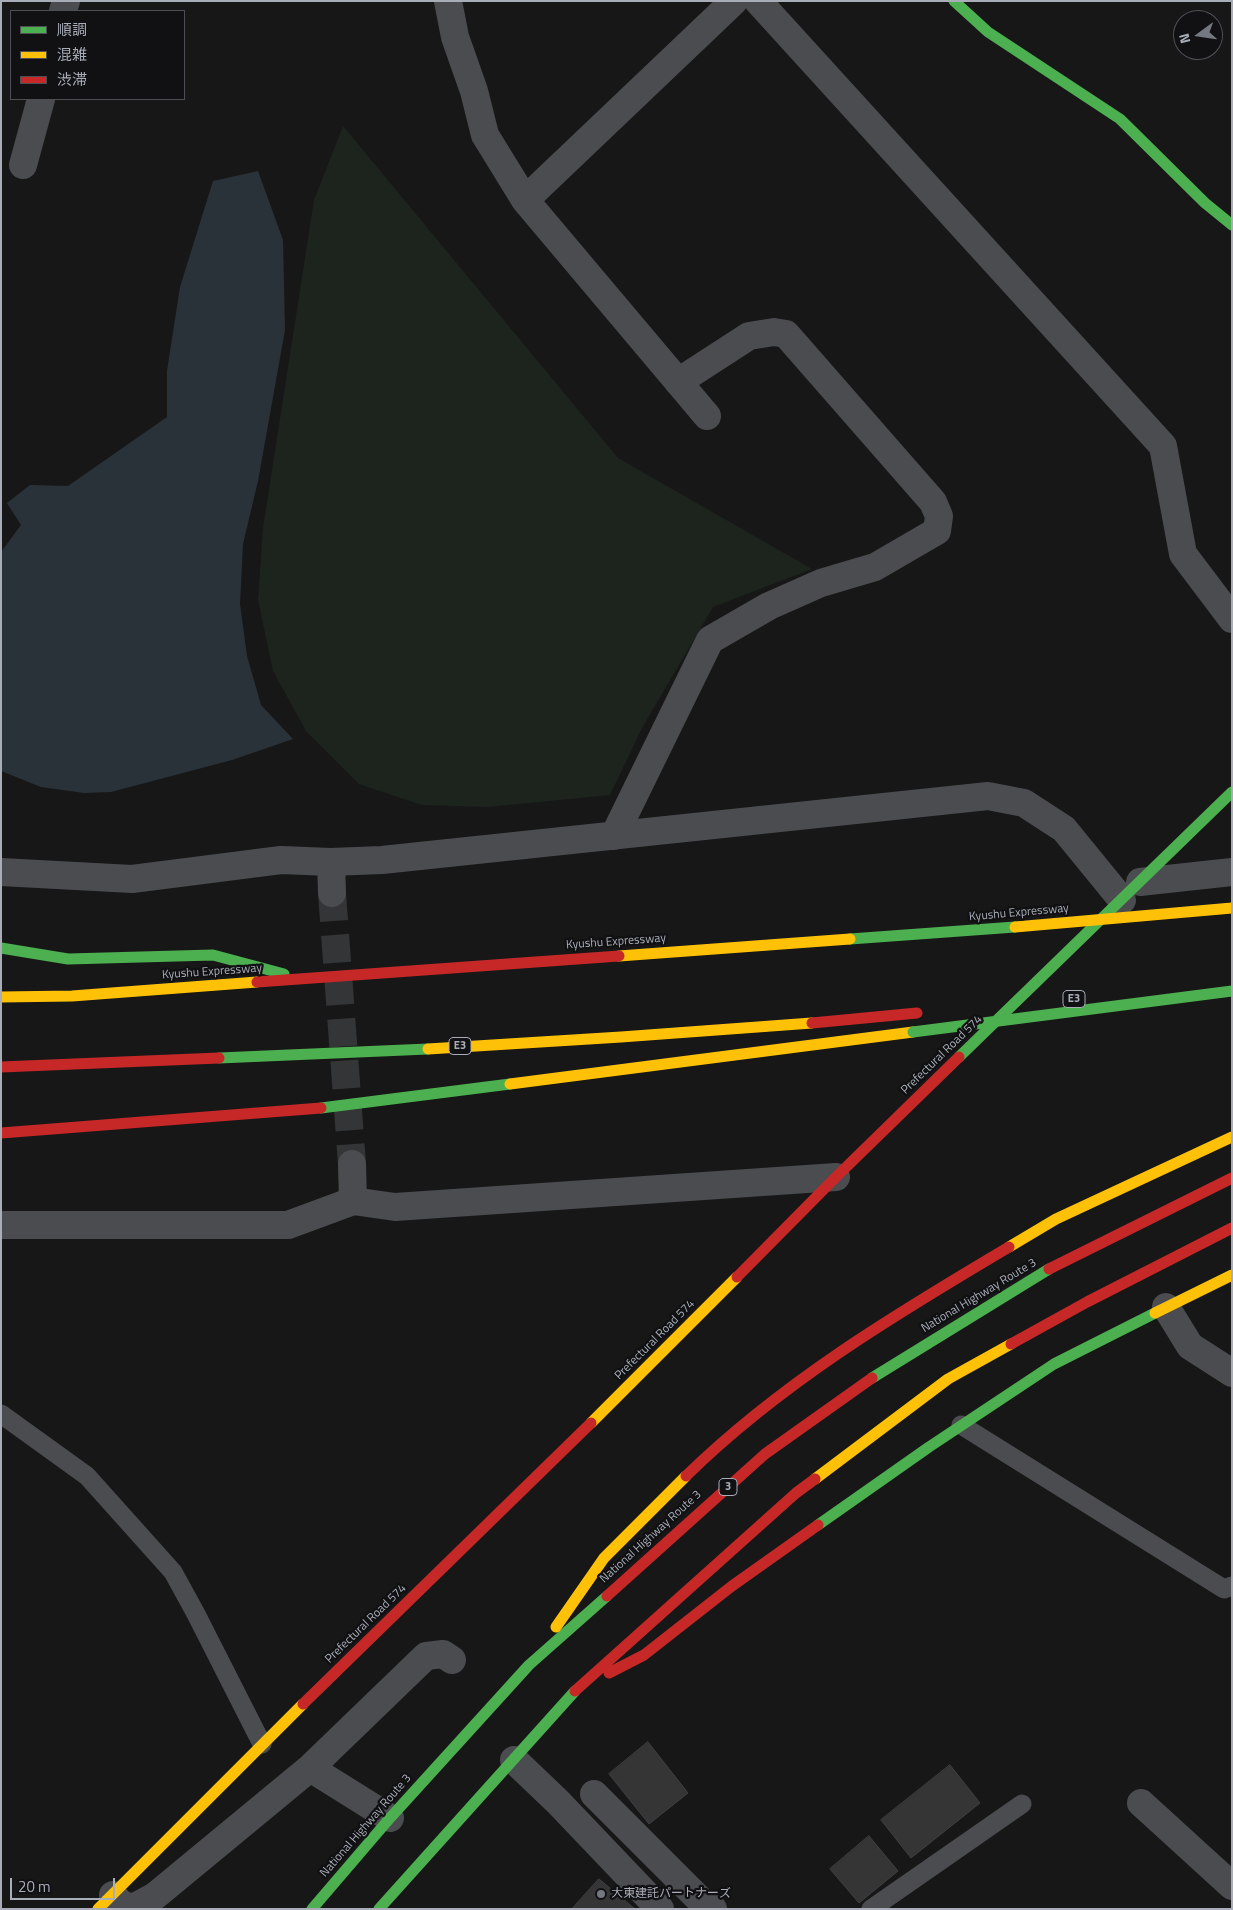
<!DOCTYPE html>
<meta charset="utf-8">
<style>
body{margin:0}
#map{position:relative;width:1233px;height:1910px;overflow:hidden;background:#171717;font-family:"Titillium Web","Noto Sans JP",sans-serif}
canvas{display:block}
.frame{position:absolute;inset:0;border:2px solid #a8adb8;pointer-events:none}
.legend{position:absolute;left:10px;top:10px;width:175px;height:90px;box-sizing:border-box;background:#111113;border:1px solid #4d4f55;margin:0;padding:6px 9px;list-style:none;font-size:15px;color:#a8adb8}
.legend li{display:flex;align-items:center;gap:10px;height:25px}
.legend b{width:25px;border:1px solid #4d4f55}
.north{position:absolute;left:1173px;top:10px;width:50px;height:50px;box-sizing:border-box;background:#111113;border:1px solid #4d4f55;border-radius:50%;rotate:256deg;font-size:14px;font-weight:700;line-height:20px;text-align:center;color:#a8adb8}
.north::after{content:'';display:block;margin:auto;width:18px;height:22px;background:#757880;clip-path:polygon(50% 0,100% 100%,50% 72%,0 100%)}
.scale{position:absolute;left:10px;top:1878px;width:105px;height:22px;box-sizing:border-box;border:2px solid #a8adb8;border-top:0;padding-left:6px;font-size:15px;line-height:18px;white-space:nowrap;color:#a8adb8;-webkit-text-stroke:4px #111113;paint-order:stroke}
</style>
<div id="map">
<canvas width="1233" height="1910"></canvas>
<div class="frame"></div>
<ul class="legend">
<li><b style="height:6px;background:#4caf50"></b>順調</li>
<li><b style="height:6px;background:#ffc107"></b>混雑</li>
<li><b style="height:6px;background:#c62828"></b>渋滞</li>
</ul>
<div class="north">N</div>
<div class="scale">20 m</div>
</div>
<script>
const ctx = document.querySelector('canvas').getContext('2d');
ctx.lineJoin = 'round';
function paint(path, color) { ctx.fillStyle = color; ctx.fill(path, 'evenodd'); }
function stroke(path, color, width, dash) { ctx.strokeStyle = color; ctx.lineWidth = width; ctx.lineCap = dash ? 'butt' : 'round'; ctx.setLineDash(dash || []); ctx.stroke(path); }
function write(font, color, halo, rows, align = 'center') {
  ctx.font = font + ' "Titillium Web","Noto Sans JP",sans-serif'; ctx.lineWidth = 4.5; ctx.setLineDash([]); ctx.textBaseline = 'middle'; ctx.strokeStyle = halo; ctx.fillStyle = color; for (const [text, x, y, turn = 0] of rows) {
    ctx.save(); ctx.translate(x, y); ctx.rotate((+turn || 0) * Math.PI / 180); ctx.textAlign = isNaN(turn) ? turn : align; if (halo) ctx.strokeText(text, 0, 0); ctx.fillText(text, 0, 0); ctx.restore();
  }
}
paint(new Path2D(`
 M343 126 618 458 812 569 713 607 642 728 610 795 488 807 422 805 359 784 306 731 273 671 258 600 263 528 314 200Z`), '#1d241e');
paint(new Path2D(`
 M258 171 283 240 285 330 258 481 243 544 240 604 247 656 261 705 293 739 232 760 111 792 84 793 41 787 1 771V552L21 525 7 503 30 485 68 486 167 417V371L180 287 213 181Z`), '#2a3239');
const building = new Path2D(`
 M648 1742 688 1793 649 1824 609 1774Z
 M950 1765 980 1803 911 1858 881 1820Z
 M869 1836 898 1871 859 1903 830 1869Z
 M599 1879 635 1909H572Z`);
paint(building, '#353536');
stroke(building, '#3f4043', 1);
stroke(new Path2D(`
 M332 893 352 1164`), '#343537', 28, [28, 14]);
stroke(new Path2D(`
 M1 1414 87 1476 173 1572 196 1614 262 1744
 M961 1425 1224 1589 1232 1586
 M871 1909 1022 1804`), '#4b4c50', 19);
stroke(new Path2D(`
 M448 1 455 37 474 91 485 135 525 200 707 416
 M758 1 1163 446 1183 554 1232 619
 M63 11 66 1
 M23 165 41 99
 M525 200 734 1
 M614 836 710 640 769 606 821 583 875 567 937 531 939 516 933 502 786 334 774 332 749 336 678 382
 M331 862 332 893
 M1 872 132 879 281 860 331 862 382 860 988 796 1024 803 1064 829 1122 900
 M1140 882 1232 872
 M352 1164 353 1201
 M1 1225H288L353 1201 395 1207 836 1177
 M1166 1307 1190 1346 1232 1373
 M514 1760 558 1802 660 1909
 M594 1794 700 1900 713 1909
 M1141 1803 1232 1886
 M390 1818 310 1768 426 1656 443 1654 452 1660
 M113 1895 121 1904 133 1908 155 1896 310 1768`), '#4b4c50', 28);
stroke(new Path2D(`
 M954 1 988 32 1120 119 1205 203 1232 225
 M850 939 1015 927
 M1 948 68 959 213 955 284 974
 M959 1057 1232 792
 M219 1058 428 1049
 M321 1108 510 1084
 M872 1378 1049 1269
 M818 1525 929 1447 1054 1364 1155 1313
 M312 1909 390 1818 529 1665 607 1596
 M379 1909 575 1691`), '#4caf50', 11);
stroke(new Path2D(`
 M619 956 850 939
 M1 997 72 996 257 982
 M428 1049 621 1037 812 1023
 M510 1084 913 1032
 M1009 1247 1056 1219 1232 1137
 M1155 1313 1232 1275
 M591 1423 737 1277
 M815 1479 948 1379 1011 1344
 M556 1627 604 1558 686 1476
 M98 1909 303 1704`), '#ffc107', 11);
stroke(new Path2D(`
 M257 982 619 956
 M812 1023 917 1013
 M1 1067 219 1058
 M1 1133 321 1108
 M1049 1269 1232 1178
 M737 1277 836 1177 959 1057
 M1011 1344 1087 1302 1232 1228
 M686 1476C781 1383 896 1314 1009 1247
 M607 1596 765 1454 872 1378
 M609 1673 644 1655 732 1586 818 1525
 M575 1691 796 1493 815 1479
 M303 1704 591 1423`), '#c62828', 11);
stroke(new Path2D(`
 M913 1032 1232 991`), '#4caf50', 11);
stroke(new Path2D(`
 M1015 927 1232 908`), '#ffc107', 11);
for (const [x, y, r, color] of [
 [601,1894,5,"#757880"]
]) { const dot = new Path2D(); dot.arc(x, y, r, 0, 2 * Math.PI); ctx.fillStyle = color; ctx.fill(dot); stroke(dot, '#111113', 2); }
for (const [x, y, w] of [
 [1074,999,22],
 [460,1046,22],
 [728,1487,18]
]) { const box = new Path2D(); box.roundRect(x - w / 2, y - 8.5, w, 17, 4); ctx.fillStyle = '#111113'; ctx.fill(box); stroke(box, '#a8adb8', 1); }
write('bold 11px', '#a8adb8', null, [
 ["E3",1074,999],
 ["E3",460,1046],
 ["3",728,1487]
]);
write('12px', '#a8adb8', '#111113', [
 ["Kyushu Expressway",1019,913,-5],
 ["Kyushu Expressway",616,942,-4],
 ["Kyushu Expressway",212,972,-4],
 ["Prefectural Road 574",942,1055,-44],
 ["National Highway Route 3",979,1296,-31],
 ["Prefectural Road 574",655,1340,-45],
 ["National Highway Route 3",651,1537,-42],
 ["Prefectural Road 574",366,1624,-44],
 ["National Highway Route 3",366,1826,-49]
]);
write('12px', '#a8adb8', '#111113', [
 ["大東建託パートナーズ",611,1894]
], 'left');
</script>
